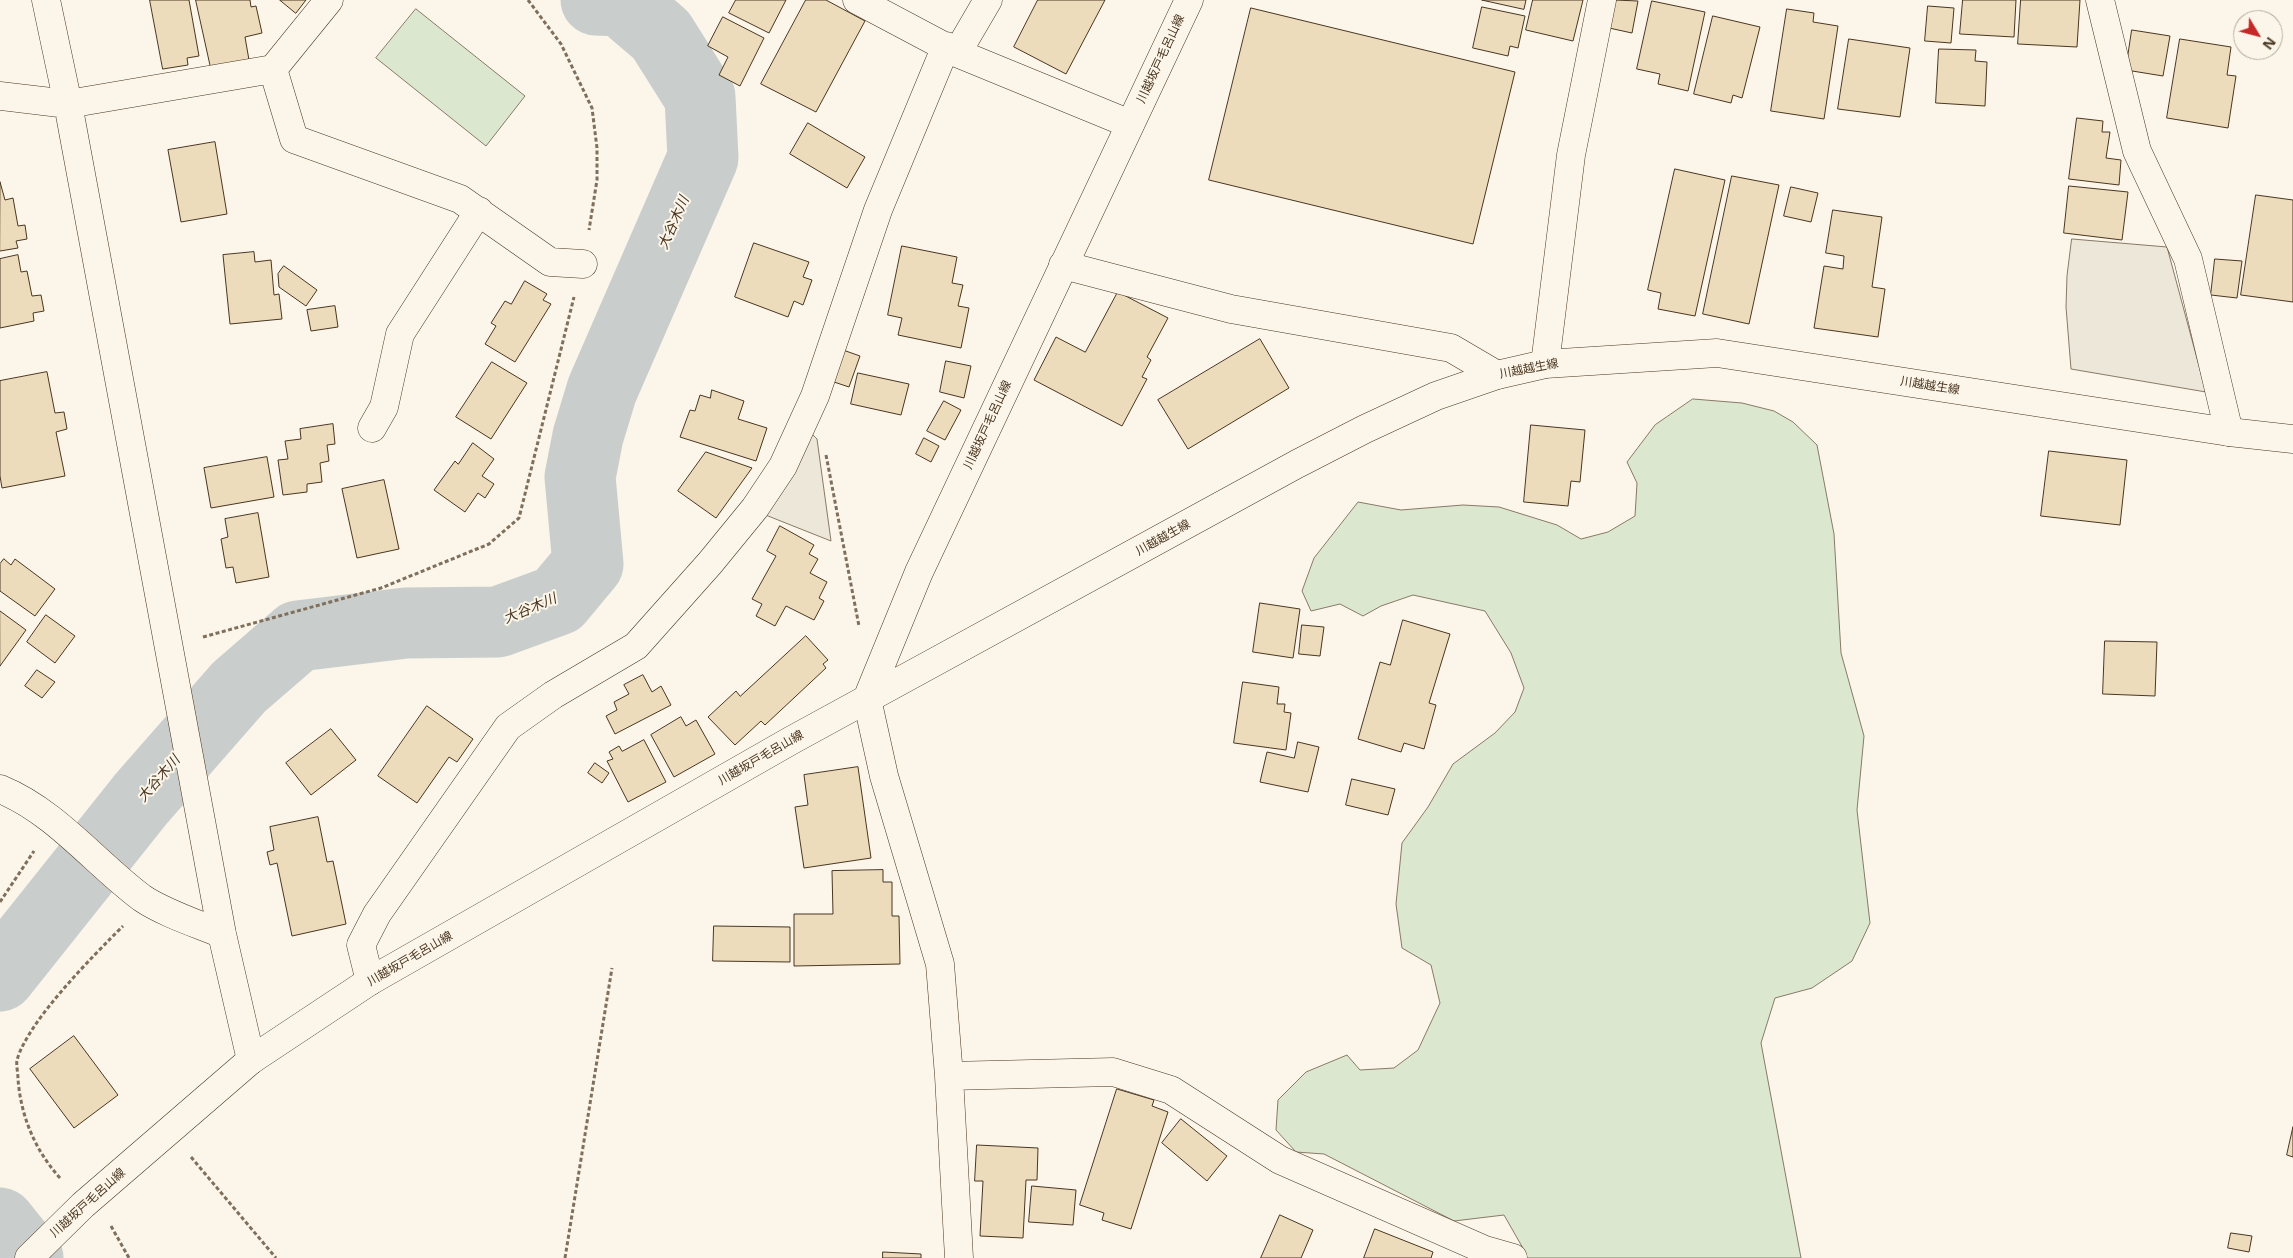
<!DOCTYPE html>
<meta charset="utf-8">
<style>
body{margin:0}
#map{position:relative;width:2293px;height:1258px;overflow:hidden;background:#fbf6e9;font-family:"Noto Sans",sans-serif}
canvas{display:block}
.north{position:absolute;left:2233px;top:10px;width:50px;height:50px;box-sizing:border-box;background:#fbf6e9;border:1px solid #b4a999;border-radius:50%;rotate:127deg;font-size:14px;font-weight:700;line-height:20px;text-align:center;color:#4a3520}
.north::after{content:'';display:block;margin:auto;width:18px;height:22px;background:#c62828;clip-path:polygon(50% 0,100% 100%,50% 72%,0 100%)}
</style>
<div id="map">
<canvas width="2293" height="1258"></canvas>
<div class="north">N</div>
</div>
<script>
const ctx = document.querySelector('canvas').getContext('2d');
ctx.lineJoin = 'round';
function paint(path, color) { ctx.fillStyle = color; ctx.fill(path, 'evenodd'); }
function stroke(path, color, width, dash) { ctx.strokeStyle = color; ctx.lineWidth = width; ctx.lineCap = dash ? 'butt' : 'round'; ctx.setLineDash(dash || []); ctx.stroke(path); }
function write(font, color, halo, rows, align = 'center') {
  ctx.font = font + ' "Noto Sans","Noto Sans JP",sans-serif'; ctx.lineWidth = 4; ctx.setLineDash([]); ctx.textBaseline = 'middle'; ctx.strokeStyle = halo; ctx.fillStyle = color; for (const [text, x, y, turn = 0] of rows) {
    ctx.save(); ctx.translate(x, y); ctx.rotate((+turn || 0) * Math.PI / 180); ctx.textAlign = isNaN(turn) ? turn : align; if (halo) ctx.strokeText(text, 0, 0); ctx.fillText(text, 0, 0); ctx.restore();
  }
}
const green = new Path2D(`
 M416 9 525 96 486 146 376 58Z
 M1693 399 1742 403 1774 411 1793 422 1817 445 1834 534 1841 653 1864 736 1857 810 1870 923 1852 961 1812 988 1775 998 1761 1043 1801 1258H1516L1524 1250 1504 1215 1454 1221 1324 1154 1296 1152 1276 1130 1278 1100 1306 1072 1347 1055 1360 1070 1394 1068 1418 1050 1440 1003 1431 965 1402 948 1396 904 1402 843 1428 807 1453 764 1495 733 1515 712 1524 688 1511 653 1485 611 1413 595 1381 606 1363 616 1340 604 1311 611 1302 591 1314 558 1358 502 1401 510 1463 505 1499 507 1557 525 1581 539 1608 532 1635 516 1637 483 1627 462 1655 425Z`);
paint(green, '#dce7d0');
stroke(green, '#887966', 1);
const parking = new Path2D(`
 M2072 239 2167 247 2206 392 2071 369 2066 307 2067 276Z
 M810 432 817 439 831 541 763 514Z`);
paint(parking, '#ede7d9');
stroke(parking, '#887966', 1);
stroke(new Path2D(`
 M621 0V1`), '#c9cecd', 11);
stroke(new Path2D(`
 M0 976 141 799 239 687 298 636 406 623 498 622 558 600 588 564 580 477 588 436 602 390 703 158 700 97 661 35 621 1 596 0
 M0 1223 28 1258`), '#c9cecd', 71);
const building = new Path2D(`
 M150 0H189L199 56 187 58 188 65 163 69Z
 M196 0H250L251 7 256 6 262 33 245 37 249 60 211 68Z
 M280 0H306L296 13Z
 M736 0H786L769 33 729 13Z
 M806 0H826L865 21 816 112 761 84Z
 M1038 0H1105L1066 74 1014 47Z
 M1482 0H1526L1524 9Z
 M1533 0H1583L1573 41 1526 30Z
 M1615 0 1638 1 1632 33 1609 28Z
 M1963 0H2016L2014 37 1960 34Z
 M2021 0H2080L2077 47 2018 44Z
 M1652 1 1705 12 1688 91 1658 84 1660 74 1637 69Z
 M1928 6 1954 8 1951 43 1925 41Z
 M1482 7 1525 16 1518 48 1510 46 1508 56 1473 48Z
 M1251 8 1515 72 1473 244 1209 180Z
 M1787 9 1814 13 1813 22 1838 26 1824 119 1771 111Z
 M1713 16 1760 27 1742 98 1733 95 1731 103 1694 94Z
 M723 17 764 38 740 86 719 75 728 57 708 46Z
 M2132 30 2170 36 2163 76 2126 70Z
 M1849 39 1910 48 1900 117 1838 109Z
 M2180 39 2231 47 2227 75 2236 76 2228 128 2167 118Z
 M1939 49 1976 50 1975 61 1987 62 1985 106 1936 103Z
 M2077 118 2103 121 2102 132H2110L2106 158 2121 160 2119 185 2069 179Z
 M808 123 865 157 847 188 790 154Z
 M215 142 227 214 181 222 168 150Z
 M1675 169 1725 180 1695 316 1658 309 1661 293 1648 290Z
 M1732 176 1779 185 1749 324 1703 314Z
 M0 182 5 200 13 198 18 226 25 225 27 239 16 241 18 248 0 251Z
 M2069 186 2128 192 2122 240 2064 233Z
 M1791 187 1818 193 1811 222 1784 216Z
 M2256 195 2293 200V302L2241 295Z
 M1833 210 1882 217 1872 287 1885 289 1878 337 1814 328 1824 266 1843 269 1844 256 1826 253Z
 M754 243 809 262 803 277 812 280 803 305 794 301 788 317 735 297Z
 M902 246 957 257 952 283 963 285 958 306 969 308 961 348 898 335 902 318 888 315Z
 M254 252 255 262 271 260 274 295 279 294 282 319 230 324 223 255Z
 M18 255 21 272 27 271 32 296 41 295 44 311 33 313 34 321 0 328V259Z
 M2215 259 2242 261 2237 298 2211 295Z
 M284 266 317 290 306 306 279 287 278 274Z
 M525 281 547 294 543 300 551 304 515 362 485 344 496 326 491 323 505 301 511 304Z
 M1118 292 1168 318 1147 357 1151 360 1142 377 1147 379 1122 426 1034 380 1056 337 1085 352Z
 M335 306 338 327 311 331 307 310Z
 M1260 339 1289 388 1188 449 1158 400Z
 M843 350 860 356 849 387 831 381Z
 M946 361 971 366 964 398 940 392Z
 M492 362 527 383 491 439 456 417Z
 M47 372 55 413 64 412 67 429 56 432 65 476 2 488 0 476V381Z
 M858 373 909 384 901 415 851 404Z
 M712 390 744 401 738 419 767 428 756 461 680 437 690 410 695 411 700 395 710 398Z
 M944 401 961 410 945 440 927 431Z
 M333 424 335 444 327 445 329 461 320 463 322 482 307 484V492L283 495 278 460 288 459 285 441 301 439 300 429Z
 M1531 425 1585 430 1580 482 1571 481 1568 506 1524 502Z
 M924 438 939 446 931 462 916 454Z
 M473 443 494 459 482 476 494 484 485 498 478 493 465 512 434 490 455 461 458 464Z
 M2049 451 2127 460 2120 525 2041 516Z
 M706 452 752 468 716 518 678 491Z
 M267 457 274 497 211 508 204 468Z
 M384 480 399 549 357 558 342 489Z
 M258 513 269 577 236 583 233 567 226 568 221 539 228 537 225 519Z
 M780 526 814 545 809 554 818 559 810 573 827 582 819 598 824 601 814 620 786 606 775 626 756 616 762 604 752 599 776 556 767 551Z
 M4 559 11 565 15 559 55 589 35 616 0 591V564Z
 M1260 603 1300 609 1293 658 1253 652Z
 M0 611 26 630 0 666Z
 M46 615 75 636 55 663 27 642Z
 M1403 620 1450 634 1429 703 1436 705 1424 749 1404 743 1401 752 1358 739 1380 662 1390 665Z
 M1302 625 1324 627 1320 656 1299 654Z
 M806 636 828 660 823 664 826 668 765 725 761 721 735 745 708 717 736 691 740 696Z
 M2105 641 2157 642 2155 696 2103 694Z
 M37 670 55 682 42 698 25 686Z
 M643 675 652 692 661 686 671 705 615 734 606 716 617 710 614 702 629 694 624 685Z
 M1243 682 1279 687 1277 704H1285L1284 712 1291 713 1286 750 1234 743Z
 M427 706 473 739 457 762 449 757 417 803 378 776Z
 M681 717 686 726 696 720 715 754 674 777 651 735Z
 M331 729 356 760 311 795 286 763Z
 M644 740 666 782 628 802 607 761 613 759 609 752 619 746 622 751Z
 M1298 742 1319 747 1308 792 1260 782 1267 752 1294 758Z
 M595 763 609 773 602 783 588 773Z
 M858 767 871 858 804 868 795 807 808 805 804 775Z
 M1352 779 1395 789 1388 815 1346 805Z
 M318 817 327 862 333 861 346 924 292 936 277 863 270 865 267 852 274 850 270 827Z
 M883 870V882H892V916H899L900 964 794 966V914H833L832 871Z
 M714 926 790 927V962L713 961Z
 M74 1036 118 1095 74 1128 30 1069Z
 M1117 1089 1154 1100 1152 1106 1168 1112 1131 1229 1102 1220 1104 1213 1080 1205Z
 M1181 1119 1227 1156 1207 1181 1162 1143Z
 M2293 1127V1157L2287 1155Z
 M977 1145 1038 1148 1037 1180H1026L1023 1238 980 1236 983 1181H975Z
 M1032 1186 1076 1190 1073 1225 1029 1222Z
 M1280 1215 1313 1230 1301 1258H1261Z
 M1375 1229 1433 1252 1431 1258H1364Z
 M2231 1233 2252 1236 2249 1252 2228 1248Z
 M883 1252 921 1254V1258H883Z`);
paint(building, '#ecdcbc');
stroke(building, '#4a3520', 1);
const minor = new Path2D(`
 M46 0 68 104 222 934 251 1060
 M857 0 957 53 1130 124
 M2100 0 2137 151 2188 259 2229 432
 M957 53 988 0
 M273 69 294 139 460 199 550 262 583 264
 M0 96 68 104 273 69 329 0
 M1063 265 1231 309 1451 348 1497 375
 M1545 364 1571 155 1602 0
 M372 428 384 407 400 334 479 211
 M867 699 884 776 940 964 949 1076 959 1258
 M0 789C56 812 94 862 142 898 164 913 198 924 222 934
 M370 981 361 945 377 914 508 727 553 695 636 646 710 563 755 508 783 466 815 396 878 210 946 46
 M949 1076 1113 1072 1171 1090 1280 1160 1485 1250 1513 1258`);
const major = new Path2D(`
 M867 699 919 572 1189 0
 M29 1258 83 1205 251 1060 370 981 792 740 1297 464 1365 429 1436 396 1497 375 1545 364 1717 353 2229 432 2293 439`);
stroke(minor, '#4a3520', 29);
stroke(major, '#4a3520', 29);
stroke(new Path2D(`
 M528 0 561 44 592 108 597 148V180L589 230
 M826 455 859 626
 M203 637 381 588 489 544 519 518 574 297
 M0 902 34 851
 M191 1157 276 1258
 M60 1178C35 1150 21 1117 18 1079 18 1073 16 1065 17 1060 28 1021 93 956 123 926
 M111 1226 129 1258
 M565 1258 612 968`), '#7f6f5c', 3, [4, 2.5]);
stroke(minor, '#fbf6e9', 28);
stroke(major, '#fbf6e9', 28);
write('12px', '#4a3520', '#fbf6e9', [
 ["川越坂戸毛呂山線",1161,59,-65],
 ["川越越生線",1529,369,-11],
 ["川越越生線",1930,386,9],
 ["川越坂戸毛呂山線",988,425,-65],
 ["川越越生線",1163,538,-29],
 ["川越坂戸毛呂山線",761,758,-30],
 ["川越坂戸毛呂山線",410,959,-30],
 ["川越坂戸毛呂山線",88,1203,-42]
]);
write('italic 14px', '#4a3520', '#fbf6e9', [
 ["大谷木川",674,223,-66],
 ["大谷木川",530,609,-23],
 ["大谷木川",159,779,-49]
]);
</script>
